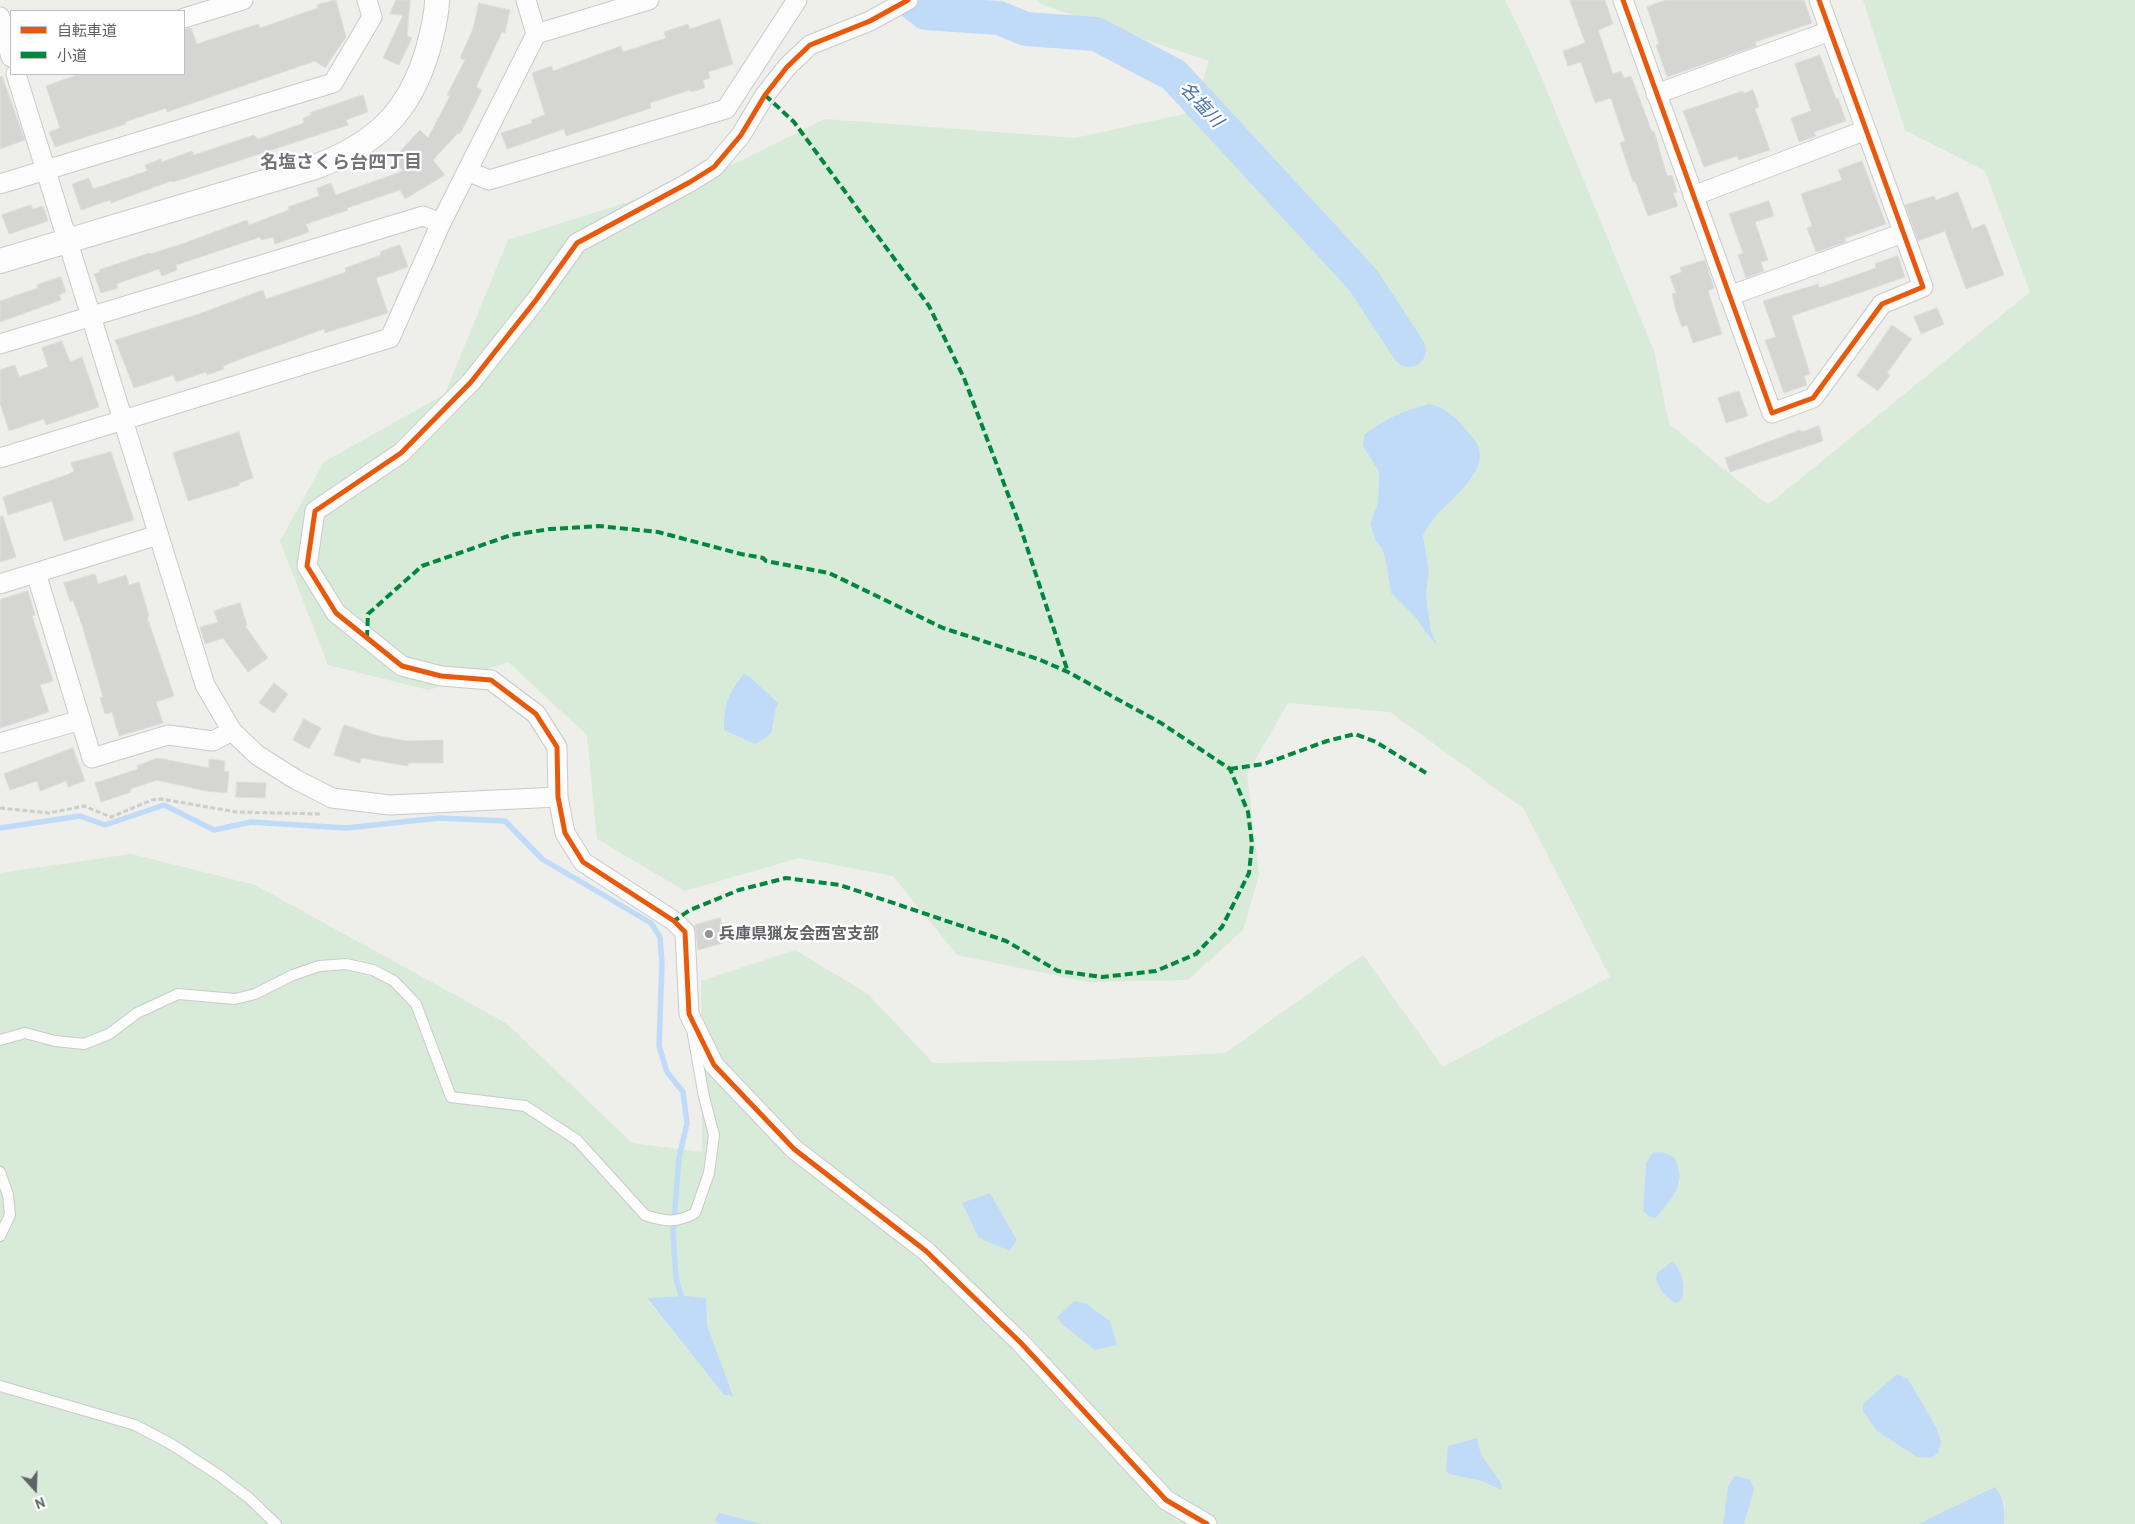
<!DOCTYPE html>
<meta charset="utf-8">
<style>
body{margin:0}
#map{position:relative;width:2135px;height:1524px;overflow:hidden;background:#eeeeea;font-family:"PT Sans","Noto Sans JP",sans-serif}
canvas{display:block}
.legend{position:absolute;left:10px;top:10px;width:175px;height:65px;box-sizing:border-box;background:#fff;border:1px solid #bfc0c2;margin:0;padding:6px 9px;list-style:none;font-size:15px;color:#5f6267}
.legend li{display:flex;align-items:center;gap:10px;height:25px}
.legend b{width:25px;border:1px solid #bfc0c2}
.north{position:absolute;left:10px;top:1464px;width:50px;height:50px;-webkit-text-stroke:4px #fff;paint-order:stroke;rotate:160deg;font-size:14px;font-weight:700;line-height:20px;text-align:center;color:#5f6267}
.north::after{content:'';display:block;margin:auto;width:18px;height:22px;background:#5f6267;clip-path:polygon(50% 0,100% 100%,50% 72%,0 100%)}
</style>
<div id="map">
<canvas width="2135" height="1524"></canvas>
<ul class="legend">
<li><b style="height:6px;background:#e8590c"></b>自転車道</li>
<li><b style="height:6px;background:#00873e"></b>小道</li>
</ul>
<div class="north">N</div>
</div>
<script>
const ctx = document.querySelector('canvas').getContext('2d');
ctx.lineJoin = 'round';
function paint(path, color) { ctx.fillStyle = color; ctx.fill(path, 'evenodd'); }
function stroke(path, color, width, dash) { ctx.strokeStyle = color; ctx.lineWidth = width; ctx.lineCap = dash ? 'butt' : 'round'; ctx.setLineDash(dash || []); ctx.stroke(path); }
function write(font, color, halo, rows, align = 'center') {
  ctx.font = font + ' "PT Sans","Noto Sans JP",sans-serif'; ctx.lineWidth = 4.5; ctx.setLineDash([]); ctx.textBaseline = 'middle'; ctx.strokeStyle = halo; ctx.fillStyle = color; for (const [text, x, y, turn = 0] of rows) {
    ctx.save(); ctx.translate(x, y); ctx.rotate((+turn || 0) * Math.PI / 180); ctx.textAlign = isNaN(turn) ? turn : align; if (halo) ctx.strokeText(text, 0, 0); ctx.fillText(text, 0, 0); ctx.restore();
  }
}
paint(new Path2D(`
 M1036 0H1505L1535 62 1654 351 1669 424 1768 505 2030 292 1985 171 1905 130 1863 0H2135V1524H2004L2005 1504 1995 1488 1918 1524H1744L1749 1509 1725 1506 1723 1524H0V873L131 854 255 885 506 1023 632 1143 702 1152 701 981 795 950 868 994 933 1063 1095 1060 1225 1053 1363 955 1443 1067 1610 977 1524 809 1390 712 1288 703 1247 774 1259 875 1243 930 1188 980 1088 982 957 955 893 876 799 858 685 891 597 839 587 735 508 662 429 690 328 665 280 541 324 462 445 394 508 240 710 176 825 119 1075 138 1193 112 1209 61 1040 4ZM1363 446 1472 477 1434 517 1423 535 1429 571 1426 594 1431 631 1436 643 1425 631 1415 617 1391 593 1385 557 1381 547 1376 542 1370 524 1378 503 1379 472ZM744 674 778 703 774 713V730ZM1652 1153 1681 1182 1656 1218 1643 1211 1646 1163ZM990 1193 1017 1240 1010 1251ZM706 1298 707 1325 732 1396 724 1395 647 1299ZM1113 1334 1117 1345 1095 1350ZM1863 1404 1917 1457 1900 1446ZM1476 1438 1481 1455 1482 1481 1449 1474Z`), '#d8ead8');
paint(new Path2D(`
 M1429 404C1444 407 1457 418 1466 430 1471 436 1477 442 1479 449 1486 473 1450 500 1436 516 1431 521 1427 529 1423 535L1429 571 1426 594 1428 610 1431 631 1437 645 1425 631 1415 617 1391 593 1385 557 1381 547 1376 542 1370 524 1378 503 1379 472 1363 446 1364 435C1385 419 1404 410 1429 404Z
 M744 674 750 677 778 703C768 726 782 730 755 744L724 730C724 706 728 693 744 674Z
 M1662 1152 1674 1157C1688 1185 1673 1196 1656 1218L1650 1217 1643 1211 1646 1163 1652 1153Z
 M990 1193 1017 1240 1010 1251 979 1238 962 1203Z
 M1673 1261C1683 1273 1685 1286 1682 1300L1675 1303 1663 1293 1656 1280 1657 1273Z
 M686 1296 706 1298 707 1325 733 1396 724 1395 647 1298Z
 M1074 1301 1085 1303 1110 1321 1117 1345 1095 1350 1062 1324 1057 1317Z
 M1897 1374 1908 1379 1937 1429 1941 1442 1938 1453 1931 1458 1917 1457 1877 1431 1863 1411V1404Z
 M1477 1438 1481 1455 1501 1483 1502 1490 1482 1481 1449 1474 1446 1471 1448 1446Z
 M1734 1476 1750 1479 1754 1490 1744 1524H1723L1728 1487Z
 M1995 1487C2005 1500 2005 1508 2004 1524H1918Z
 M719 1513 762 1524H719L715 1520Z`), '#c0dbf7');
stroke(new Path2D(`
 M0 828 80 816 105 825 164 805 214 830 251 822 346 828 439 818 505 821 542 859 651 923 660 937 662 964 659 1046 667 1072 683 1092 687 1123 679 1158 673 1232 676 1278 683 1303`), '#c0dbf7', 5.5);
stroke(new Path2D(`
 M909 0 926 13 999 18 1026 29 1096 34 1174 75 1363 280 1409 350`), '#c0dbf7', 34);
const building = new Path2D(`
 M336 0 346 37 325 68 315 61 167 112 166 108 125 122 126 124 113 128 55 147 49 132 60 128 46 86 80 74H184V29L191 28 197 44 258 24 260 28 318 8 317 5Z
 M396 0H410L407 36 412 38 399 65 383 58 403 15 390 14Z
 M1570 0H1605L1613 24 1598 30 1613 74 1621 71 1624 78 1631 76 1652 132 1654 131 1667 176 1672 175 1677 192 1673 193 1678 206 1648 216 1635 181 1633 182 1620 143 1625 141 1611 98 1595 103 1581 62 1568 66 1563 51 1585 43Z
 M1666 0H1804L1812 23 1755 42 1756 46 1667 77 1656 45 1659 44 1647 7Z
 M479 3 510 10 505 33 502 32 476 87 482 90 460 134 458 133 433 160 445 175 405 199 400 190 347 208 348 210 306 224 309 232 275 244 273 237 261 240 260 237 176 265 177 270 162 276 159 269 116 284 118 288 101 293 94 274 100 272 99 270 149 253 150 254 182 244 247 220 249 225 289 210 288 207 319 196 317 188 331 183 336 195 403 171 392 160 420 130 428 138 450 96 447 95 465 60 460 58 473 29Z
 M720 19 733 64 708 72 710 78 703 80 705 88 691 92 690 90 650 103 651 108 566 136 564 129 507 149 501 133 532 123 531 120 545 115 532 73 552 66 553 71 621 46 623 52 666 38 664 32 688 24 690 29Z
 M1820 55 1836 99 1838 98 1846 121 1814 132 1816 136 1799 142 1791 118 1811 111 1795 64Z
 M2 76 25 140 0 149V77Z
 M1753 90 1759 107 1755 109 1770 150 1739 160 1737 156 1704 167 1683 111 1743 91 1744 93Z
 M363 95 368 112 346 120 348 125 183 179 172 182 171 181 111 203 110 200 81 210 72 184 89 178 93 189 147 171 145 165 161 159 162 162 192 151 194 155 254 135 258 139 304 123 303 118 311 115 310 113Z
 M1862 161 1886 224 1845 238 1846 242 1816 252 1807 228 1812 226 1801 194 1842 180 1838 170Z
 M1958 192 1972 229 1985 224 2004 275 1966 289 1945 231 1918 241 1905 205 1934 196 1936 200Z
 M1769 201 1774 216 1755 222 1768 260 1761 262 1764 271 1746 278 1738 255 1743 253 1729 214Z
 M31 205 33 209 43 206 48 221 9 234 2 215Z
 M400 245 408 267 376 278 388 313 325 333 324 329 238 360 223 366 224 369 207 375 206 372 176 382 173 375 134 388 115 340 199 314 263 290 266 299 302 287 346 272 345 268 381 255 380 252Z
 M1898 256 1905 277 1792 316 1810 374 1804 376 1807 385 1784 393 1765 340 1776 337 1763 301 1818 284 1819 288 1876 268 1875 264Z
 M1705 260 1714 288 1708 291 1722 334 1693 343 1687 325 1682 327 1676 310 1672 294 1676 293 1670 276 1682 272 1680 268Z
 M61 277 66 292 59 295 61 300 0 322V301L38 288 37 285Z
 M1937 308 1944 324 1921 334 1914 317Z
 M1892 325 1912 339 1887 373 1890 375 1878 391 1857 376Z
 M62 341 70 362 82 357 99 407 46 425 44 419 9 431 0 403V370L15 365 19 377 48 367 42 348Z
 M1739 391 1748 416 1726 423 1718 398Z
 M1819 426 1823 441 1730 472 1725 458 1800 430 1801 432Z
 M239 432 253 478 239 483 240 485 188 501 173 453Z
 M111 452 134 520 64 541 52 501 8 515 3 497 69 474 74 471 71 463Z
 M3 516 16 557 0 562V517Z
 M95 574 98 584 126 575 129 585 139 582 149 616 147 617 174 696 156 702 163 723 119 736 112 712 105 714 100 698 103 697 83 628 73 600 70 602 64 583Z
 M28 591 35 615 32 616 53 681 40 685 49 712 0 728V600Z
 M240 603 247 625 245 626 268 658 248 672 223 638 205 644 200 627 218 622 214 611Z
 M274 683 288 694 274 713 259 703Z
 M304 719 321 728 309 749 293 740Z
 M344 725 379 736 407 741 443 740V763H408V766L361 758 360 763 334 755Z
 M73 748 85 781 68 787 66 781 40 791 37 781 10 790 4 774Z
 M158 758 209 768V759L225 761 224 771 229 772 227 793 206 791 157 780 130 789 131 792 101 802 95 783 138 769 137 766Z
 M237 782 266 783 265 798 236 797Z
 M720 918 725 937 721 938 723 943 698 950 695 925Z`);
paint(building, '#d5d5d3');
stroke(building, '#deddd9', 1);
const service = new Path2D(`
 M0 1040 25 1033 55 1041 84 1044 109 1034 137 1013 178 994 235 999 255 994 293 975 319 966 346 964 373 970 394 981 416 1004 451 1097 525 1106 577 1140 645 1215C665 1222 677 1223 695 1213L709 1173 714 1135 704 1097 693 1035
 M0 1172 8 1195 10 1215 0 1236
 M0 1386 135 1425 171 1444 220 1476 249 1498 276 1524`);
const minor = new Path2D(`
 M908 0 870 21 810 45 787 67 765 95 741 135 714 167 690 182 577 243 536 300 471 382 401 453 315 511 307 566 336 613 402 666 441 676 491 680 536 714 557 747 558 797 565 833 583 862 674 921 685 932 689 1014 714 1065 794 1149 926 1251 1021 1343 1166 1500 1207 1524
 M1623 0 1772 413 1813 398 1882 304 1923 287 1819 0
 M0 17 11 57
 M184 18 243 0
 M536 34 649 0
 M16 74 205 685 232 731 257 755 295 779 332 798 390 805 558 797
 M1656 94 1830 31
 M467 171 489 180 726 109 797 0
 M0 184 333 83 372 17 367 0
 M1693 196 1866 130
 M1729 296 1903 233
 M0 344 423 216 441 223
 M0 458 390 338 441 223 536 34 526 0
 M36 573 92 758 168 735 213 741 232 731
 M0 584 158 535
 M0 743 81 720`);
const tertiary = new Path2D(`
 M0 261 315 167C376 144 410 112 428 49 432 33 437 16 437 0`);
stroke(service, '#cacacb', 12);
stroke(minor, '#cacacb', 21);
stroke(tertiary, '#cacacb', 26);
stroke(new Path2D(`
 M0 808 49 813 84 806 111 817 152 800 161 799 237 812 321 814`), '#cacfcc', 3, [5, 2.5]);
stroke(service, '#fcfcfc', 10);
stroke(minor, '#fcfcfc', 19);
stroke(tertiary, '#fcfcfc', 24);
stroke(new Path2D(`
 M765 95 794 122 929 306 964 378 1020 526 1068 672
 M367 638 368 614 422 566 511 535 550 529 599 526 658 532 741 554 763 558 766 561 829 573 943 628 1038 659 1068 672 1161 723 1230 769 1248 812 1252 844 1249 873 1222 927 1196 954 1156 971 1102 977 1058 971 1006 941 840 885 786 878 739 890 690 910 674 921
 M1230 769 1264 764 1327 741 1355 734 1376 742 1426 773`), '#00873e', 4, [8, 4]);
stroke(new Path2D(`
 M908 0 870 21 810 45 787 67 765 95 741 135 714 167 690 182 577 243 536 300 471 382 401 453 315 511 307 566 336 613 402 666 441 676 491 680 536 714 557 747 558 797 565 833 583 862 674 921 685 932 689 1014 714 1065 794 1149 926 1251 1021 1343 1166 1500 1207 1524
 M1623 0 1772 413 1813 398 1882 304 1923 287 1819 0`), '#e8590c', 5);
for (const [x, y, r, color] of [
 [709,934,5,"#919395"]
]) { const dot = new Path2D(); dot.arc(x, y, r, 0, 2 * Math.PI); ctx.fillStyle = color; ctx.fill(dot); stroke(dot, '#fff', 2); }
write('bold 16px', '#5f6267', '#fff', [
 ["兵庫県猟友会西宮支部",719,934]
], 'left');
write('italic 18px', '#4972ae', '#fff', [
 ["名塩川",1201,105,47]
]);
write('bold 18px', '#707479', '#fff', [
 ["名塩さくら台四丁目",341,163]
]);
</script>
